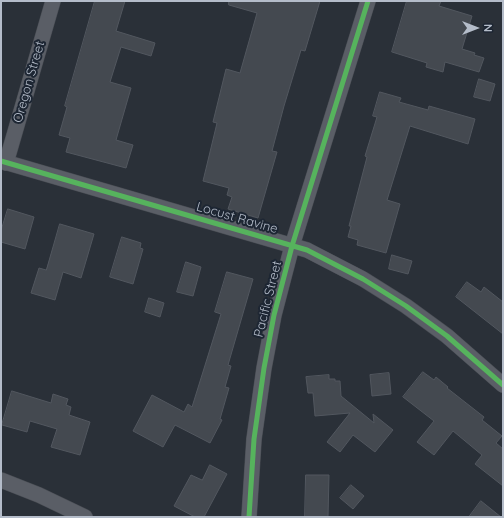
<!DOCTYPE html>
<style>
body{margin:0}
#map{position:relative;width:504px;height:518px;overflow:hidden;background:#2a3038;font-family:Quicksand,sans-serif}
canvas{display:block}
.frame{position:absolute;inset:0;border:2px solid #b4bcc9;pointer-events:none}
.north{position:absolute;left:456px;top:8px;width:40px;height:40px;-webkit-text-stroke:3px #1d2633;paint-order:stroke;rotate:90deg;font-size:11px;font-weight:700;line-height:16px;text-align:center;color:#b4bcc9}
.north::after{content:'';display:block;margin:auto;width:14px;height:18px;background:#b4bcc9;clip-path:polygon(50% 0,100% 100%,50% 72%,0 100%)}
</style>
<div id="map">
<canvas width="504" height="518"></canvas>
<div class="frame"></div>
<div class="north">N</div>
</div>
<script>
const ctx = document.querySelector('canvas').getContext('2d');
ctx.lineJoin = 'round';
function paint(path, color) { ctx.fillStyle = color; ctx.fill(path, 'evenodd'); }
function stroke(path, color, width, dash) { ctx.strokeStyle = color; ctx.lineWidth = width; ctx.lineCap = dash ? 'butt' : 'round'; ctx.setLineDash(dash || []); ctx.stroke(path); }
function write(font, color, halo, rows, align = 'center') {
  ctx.font = font + ' Quicksand,sans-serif'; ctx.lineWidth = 4; ctx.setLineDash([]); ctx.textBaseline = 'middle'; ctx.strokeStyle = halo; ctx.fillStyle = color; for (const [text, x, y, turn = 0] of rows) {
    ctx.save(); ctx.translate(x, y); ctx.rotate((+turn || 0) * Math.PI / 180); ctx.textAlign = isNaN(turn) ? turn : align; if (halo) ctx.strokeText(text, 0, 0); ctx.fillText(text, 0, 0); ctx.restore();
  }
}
const building = new Path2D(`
 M95 1H125L116 31 155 43 151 56 121 47 110 82 131 88 116 140 133 145 126 168 66 152 70 138 59 135 67 107 65 106Z
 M229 1H320L305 51 301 50 284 106 272 151 277 152 258 218 228 209 232 197 227 195 229 188 203 181 217 123 213 122 226 69 240 73 257 13 229 5Z
 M407 1H441L439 6 472 16 462 49 475 53 474 55 484 58 479 72 445 62 443 72 426 67 427 63 392 52Z
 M479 79 495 84 490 101 474 97Z
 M380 92 401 98 399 102 428 110 429 106 475 119 468 144 410 126 387 200 400 204 386 253 357 245 358 240 348 237 351 226H349L367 157 365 156 377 117 373 116Z
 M8 209 34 217 25 249 1 242V231Z
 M60 224 94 234 81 278 63 272 55 300 31 293 39 268 46 270Z
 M122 237 141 243 140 248 143 249 133 284 110 277Z
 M392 255 412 261 408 274 389 269Z
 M186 262 201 267 193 296 177 292Z
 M227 272 253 279 228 365 231 366 225 387 229 388 220 419 222 420 210 443 175 425 163 447 133 431 152 395 184 412 188 404 192 407 221 314 215 312Z
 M467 282 481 292 484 287 503 302V334L456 297Z
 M149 298 164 303 160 317 145 312Z
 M423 372 434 380 436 377 448 387 447 388 484 417 482 420 502 436 496 443 503 449V486L475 464 482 455 453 431 434 455 417 442 434 421 403 397Z
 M389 373 391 394 372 396 370 375Z
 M329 375V379H335V381H340L341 396 374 423 373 414 393 430 375 452 353 435 340 452 327 442 350 413 315 416 313 393H308L306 377Z
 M12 391 51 403 53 394 68 399 66 405 71 407 69 415 90 422 80 455 51 447 57 429 30 421 27 432 2 425Z
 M210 465 227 474 204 517H195L174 506 191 475 202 480Z
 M306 475H329L328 517H305Z
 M351 485 364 496 353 509 340 498Z
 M481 501 501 517H469Z`);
paint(building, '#444950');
stroke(building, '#52575f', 1);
const street = new Path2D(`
 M1 161 307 250 363 279 406 306 447 336 503 385
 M6 163 53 1
 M1 480 39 495 85 517
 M249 517 254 439 264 368 274 315 292 246 368 1`);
stroke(street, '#484c53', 16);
stroke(street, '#5a5e66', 15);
stroke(new Path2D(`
 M1 161 307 250 363 279 406 306 447 336 503 385
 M249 517 254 439 264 368 274 315 292 246 368 1`), '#56b35d', 5);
write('13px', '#b4bcc9', '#1d2633', [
 ["Oregon Street",29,82,-74],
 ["Locust Ravine",237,218,16],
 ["Pacific Street",268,299,-76]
]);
</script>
